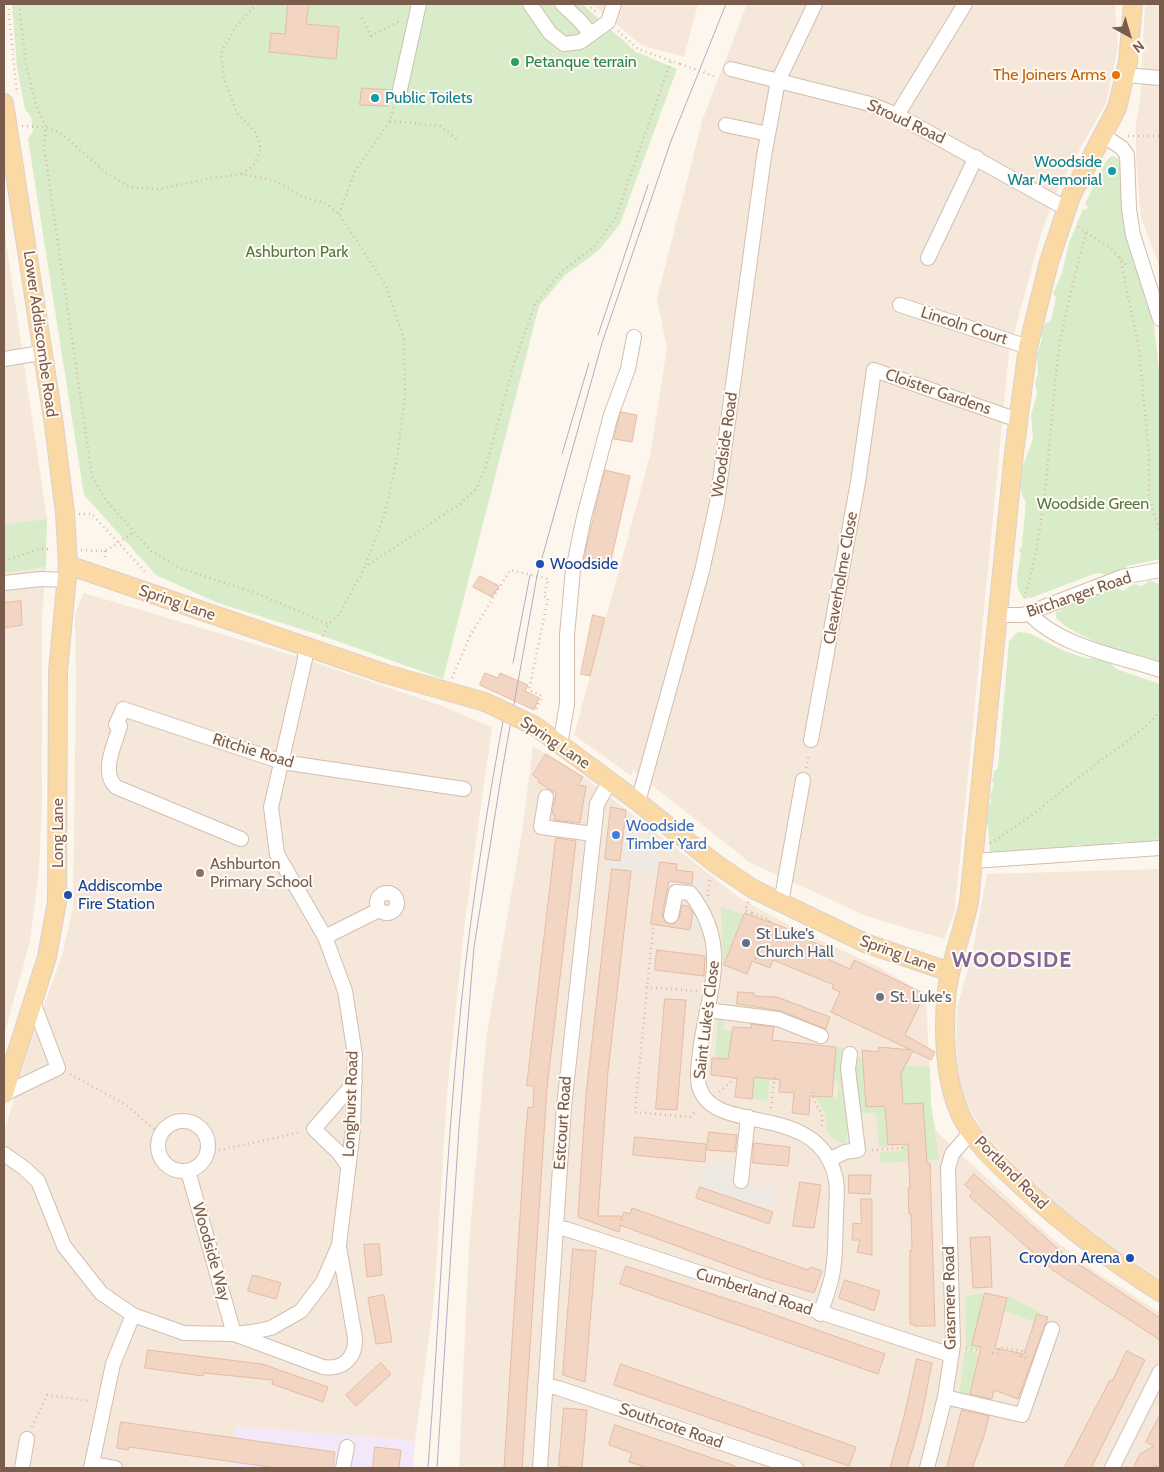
<!DOCTYPE html>
<style>
body{margin:0}
#map{position:relative;width:1164px;height:1472px;overflow:hidden;background:#fdf6ec;font-family:Cabin,sans-serif}
canvas{display:block}
.frame{position:absolute;inset:0;border:5px solid #7a5c4d;pointer-events:none}
.north{position:absolute;left:1104px;top:10px;width:50px;height:50px;-webkit-text-stroke:4px #fffaf3;paint-order:stroke;rotate:141deg;font-size:14px;font-weight:700;line-height:20px;text-align:center;color:#7a5c4d}
.north::after{content:'';display:block;margin:auto;width:18px;height:22px;background:#7a5c4d;clip-path:polygon(50% 0,100% 100%,50% 72%,0 100%)}
</style>
<div id="map">
<canvas width="1164" height="1472"></canvas>
<div class="frame"></div>
<div class="north">N</div>
</div>
<script>
const ctx = document.querySelector('canvas').getContext('2d');
ctx.lineJoin = 'round';
function paint(path, color) { ctx.fillStyle = color; ctx.fill(path, 'evenodd'); }
function stroke(path, color, width, dash) { ctx.strokeStyle = color; ctx.lineWidth = width; ctx.lineCap = dash ? 'butt' : 'round'; ctx.setLineDash(dash || []); ctx.stroke(path); }
function write(font, color, halo, rows, align = 'center') {
  ctx.font = font + ' Cabin,sans-serif'; ctx.lineWidth = 4; ctx.setLineDash([]); ctx.textBaseline = 'middle'; ctx.strokeStyle = halo; ctx.fillStyle = color; for (const [text, x, y, turn = 0] of rows) {
    ctx.save(); ctx.translate(x, y); ctx.rotate((+turn || 0) * Math.PI / 180); ctx.textAlign = isNaN(turn) ? turn : align; if (halo) ctx.strokeText(text, 0, 0); ctx.fillText(text, 0, 0); ctx.restore();
  }
}
paint(new Path2D(`
 M592 4H698L684 57 641 45Z
 M747 4H1115L1118 47 1106 103 1059 186 1041 234 1009 352 961 848 954 914 944 939 866 916 749 862 633 770 631 776 574 735 650 456 667 348 657 299 702 121Z
 M1145 4H1160V268L1141 217 1136 160V124L1140 102Z
 M4 228 47 519 4 524Z
 M46 567 42 618V800L39 870 30 941 4 1036V573Z
 M84 593 305 659 442 706 492 727 465 921 447 1093 434 1300 415 1441 237 1427 233 1468H4V1132L32 1039 62 955 73 908 76 680 75 613Z
 M533 746 583 776 741 899 802 932 879 967 926 995 931 1105 936 1131 1046 1233 1086 1265 1160 1313V1468H459L469 1245 486 1039 522 832Z
 M1160 869V1279L1107 1245 1069 1215 1024 1175 984 1133 966 1103 960 1088 956 1043 957 1008 972 954 987 874Z`), '#f5e8da');
paint(new Path2D(`
 M611 807 626 810 661 838 659 862 677 864V870L693 872 692 878 704 879 705 911 717 928V938L690 930 651 924 658 875 604 868Z
 M705 1162 737 1165 741 1181 749 1186 777 1189 769 1224 696 1198Z
 M1038 1312 1065 1327 1035 1404 1008 1395Z`), '#efe9e4');
paint(new Path2D(`
 M236 1427 415 1441 413 1468H233Z`), '#f3e8fa');
paint(new Path2D(`
 M12 4H582L636 52 677 69 620 224 598 251 565 275 539 306 443 679 323 636 218 603 156 575 84 495 28 139 33 131 31 117 25 109 17 68Z
 M1112 156 1118 158 1121 163 1124 225 1154 326 1160 378V559L1127 566 1125 572 1106 575 1100 573 1094 574 1031 598H1024C1012 587 1019 568 1021 553L1019 551 1022 545 1026 501 1023 498 1020 487 1022 477 1021 471 1033 439 1031 415 1037 394 1035 381 1038 374 1037 354 1042 339 1041 331 1044 325 1051 320 1056 297 1053 294 1062 273 1069 243 1083 209 1086 210 1088 206 1085 204 1106 161Z
 M47 519 46 567 4 573V524Z
 M1150 580 1160 585V663C1132 655 1076 639 1056 618V612L1077 603 1078 600 1099 594 1113 586 1123 591 1134 584 1142 586Z
 M1018 632 1029 633 1062 650 1088 659 1093 657 1108 660 1116 669 1160 684V839C1151 840 1144 844 1135 843 1127 843 1122 841 1114 842L1112 845H1075L1068 849 1062 847 1041 850H1023L1021 853H990L988 826 983 821 987 815 983 811 984 807 991 804 990 796 994 784 992 781 994 771 998 768 1009 641Z
 M721 907 744 915 724 965 723 964Z
 M718 1018 724 1019 723 1029 733 1030 728 1059 715 1058Z
 M836 1047 843 1048 849 1113 846 1144C827 1141 827 1129 825 1114 823 1108 818 1101 815 1096L837 1098 839 1081 823 1080 825 1058 835 1059Z
 M853 1056 905 1066 930 1067 931 1105 939 1160 881 1163 880 1152 902 1151V1144H908V1154L927 1153 926 1136H920L919 1128 925 1127 923 1103 900 1105 899 1099 903 1098 901 1073 880 1074 863 1069 866 1107 885 1106 888 1147H879L876 1113H858Z
 M754 1077 770 1079 767 1101 752 1099Z
 M985 1293 973 1345 981 1347 980 1350 966 1347 965 1297Z
 M1007 1295 1038 1312 1035 1322 1004 1311Z
 M965 1350 979 1353 969 1397H959Z`), '#d8ecc9');
const building = new Path2D(`
 M288 4H309L306 24 339 27 336 59 269 52 271 33 285 34Z
 M362 88 391 90 388 106 360 105Z
 M621 412 637 415 632 442 614 439Z
 M605 470 630 476 609 569 583 563Z
 M480 576 499 586 492 597 473 587Z
 M21 601 22 625 4 628V603Z
 M593 615 605 618 590 676 581 674Z
 M485 673 498 678 500 673 528 685 525 691 539 698 534 710 480 685Z
 M546 754 583 777 578 785 586 786 580 823 554 820 555 815 552 814 556 793 538 782 539 780 533 775Z
 M611 807 626 810 620 861 605 859Z
 M556 838 576 841 547 1088 522 1468H504L525 1139 528 1107 533 1108 534 1086H527Z
 M660 862 677 864 676 870 693 872 692 884 669 881 662 915 666 923 673 924 679 918 682 905 688 906 693 913 690 930 651 924Z
 M612 869 631 871 608 1071 598 1216H621V1221L624 1212 630 1214 632 1208 808 1270 810 1267 822 1271 814 1293 763 1278 620 1225 619 1232 578 1217 586 1095Z
 M745 913 786 928 785 931 832 950 828 959 850 969 854 960 925 994 905 1035 935 1052 931 1060 913 1051 901 1073 903 1104 923 1103 927 1163H930L935 1326H914V1324H910V1250H912L911 1214H909L908 1188H910L908 1144 888 1145 885 1106 866 1107 862 1050 878 1052 879 1047 911 1050 831 1012 840 992 832 988 834 985 773 960 770 968 752 961 747 974 724 965Z
 M657 950 705 956 704 976 655 970Z
 M738 992 754 993V996L777 997 830 1017 826 1029 781 1011 737 1004Z
 M665 999 686 1000 677 1110 656 1109Z
 M751 1024 774 1027 772 1040 836 1047 832 1097 810 1096 809 1115 792 1113 794 1093 779 1092 780 1080 754 1077 752 1099 735 1097 737 1078 711 1075 712 1058 728 1059 733 1027 751 1028Z
 M709 1132 737 1135 735 1152 707 1150Z
 M635 1137 706 1144 705 1162 633 1155Z
 M754 1143 790 1147 788 1166 753 1163Z
 M974 1174 1066 1256 1160 1318V1340L1054 1271 969 1196 973 1192 965 1185Z
 M849 1175H871L870 1194 849 1193Z
 M800 1182 821 1185 814 1228 793 1226Z
 M700 1187 773 1212 769 1224 696 1198Z
 M861 1199H872V1255L857 1252 860 1240H852L853 1223 861 1224Z
 M990 1237 992 1287 973 1288 970 1238Z
 M379 1244 382 1275 367 1277 364 1245Z
 M573 1249 596 1251 585 1382 563 1375Z
 M626 1266 761 1310 885 1354 878 1374 620 1284Z
 M253 1275 281 1283 276 1299 248 1291Z
 M845 1280 880 1291 874 1311 839 1298Z
 M985 1293 1007 1298 995 1348 1024 1354 1037 1314 1048 1317 1018 1399 994 1390 992 1399 970 1394 981 1347 972 1345Z
 M384 1295 392 1342 376 1344 368 1298Z
 M148 1350 262 1364 328 1387 323 1402 272 1384 273 1380 204 1373 203 1376 145 1368Z
 M1127 1351 1145 1360 1091 1468H1064L1110 1380 1112 1381Z
 M917 1359 932 1363 921 1419 907 1468H890L904 1417Z
 M381 1363 391 1374 356 1406 346 1395Z
 M621 1364 856 1447 849 1466 614 1385Z
 M564 1408 587 1410 582 1468 559 1466Z
 M962 1410 989 1416 984 1436 972 1468H947Z
 M1160 1415V1468L1154 1465 1153 1468H1133L1140 1454 1154 1446 1146 1442Z
 M121 1422 335 1452 333 1468H276L129 1447 128 1450 117 1448Z
 M615 1425 735 1466V1468H648L629 1462 632 1453 609 1445Z
 M375 1447 401 1450 399 1468H373Z`);
paint(building, '#f3d5c3');
stroke(building, '#e6bba3', 1);
const minor = new Path2D(`
 M530 4 550 33 564 44 580 42 608 22 614 4
 M562 4 579 20 591 34
 M731 69 870 104 897 115 1067 209
 M1126 75 1160 78
 M399 94 419 4
 M897 115 965 4
 M726 125 768 134
 M1104 136 1122 148 1127 155 1129 209 1133 235 1160 319
 M928 258 976 157
 M900 305 1028 347
 M4 359 41 353
 M4 583 41 579 66 580
 M1029 613C1060 647 1119 656 1160 670
 M998 615H1023L1122 577 1160 570
 M811 740 858 482 874 370 1018 420
 M560 745 567 704V635L573 570 584 517 611 415 628 369 634 337
 M546 797 541 827 593 834
 M638 802 702 571 717 503 764 156 778 81 815 4
 M241 839 116 787C100 772 115 744 120 726L116 725 123 709 282 762 464 789
 M973 861 1160 848
 M377 903a10 10 0 1 1 20 0a10 10 0 1 1-20 0Z
 M781 903 803 780
 M671 916 676 892 690 893C733 947 707 992 700 1052 699 1063 696 1075 699 1086 712 1138 820 1098 836 1180 838 1192 836 1205 836 1217 835 1235 836 1253 833 1270 831 1285 825 1300 820 1314
 M325 937 379 910
 M707 1010 778 1019 821 1036
 M4 1094 58 1068 33 1002
 M158 1146a25 25 0 1 1 50 0a25 25 0 1 1-50 0Z
 M4 1154 24 1168 38 1181 64 1246 101 1293 133 1315 184 1333 234 1334 252 1332 271 1328 301 1311 323 1282 339 1245 353 1129 355 1055 345 991 325 937 277 854 271 807 305 659V646
 M829 1160 845 1152 858 1150 848 1069 850 1054
 M348 1166 339 1153 314 1129 355 1082
 M188 1171 234 1334 323 1367C343 1370 356 1358 355 1338L339 1247
 M741 1181 748 1117
 M556 1228 566 1229 951 1355
 M545 1385 558 1388 796 1468
 M945 1397 1022 1415 1052 1329
 M92 1464 115 1468
 M22 1468 27 1439
 M91 1468 113 1364 133 1315
 M343 1468 347 1447
 M540 1468 564 1107 597 804 610 781
 M927 1468 945 1397 953 1345 948 1168 952 1154 971 1132
 M1112 1468 1160 1372`);
const major = new Path2D(`
 M1133 4 1128 62 1117 108 1071 196 1049 262 1028 347 1014 453 969 902C963 931 951 960 947 990 943 1029 944 1078 960 1114 973 1141 995 1161 1016 1181 1061 1223 1108 1259 1160 1292
 M4 103 54 425 65 513 68 565 58 671 57 902 47 957 4 1093
 M68 565 386 674 485 702
 M535 726 638 802 716 864 753 889 865 943 950 972`);
stroke(minor, '#d1beb0', 16);
stroke(major, '#dad1cd', 20);
stroke(new Path2D(`
 M8 4 17 94
 M19 4 26 64 36 105 46 127 44 147 92 476 105 499 151 551 180 568 253 592 328 624 339 615 365 567 460 504 477 488 486 466 514 364 535 304 562 271 594 247 615 219 671 61
 M587 4 597 13
 M362 18 371 36 400 21
 M618 31 638 49 680 64
 M390 121 440 126 458 140
 M22 126 46 127 62 134 106 173 130 187 159 189 211 178 242 174 276 181 303 197 325 203 339 214 386 286 404 338 405 395 397 459 384 516 365 566
 M1128 136H1160
 M242 174 254 165 261 149 256 133 237 113 224 79 221 53 236 26 257 4
 M339 214 355 171 390 121 394 107
 M1078 227 1109 247 1128 267
 M1120 257 1139 349 1149 455V498L1160 531
 M79 514H92L147 574
 M81 550 105 551 134 532
 M105 551V561
 M4 561 40 549H51
 M1024 598C1047 526 1048 441 1057 366 1062 321 1075 276 1086 233
 M323 636 328 624
 M452 678 470 636 510 570 548 579 544 596 548 598 529 690 542 696 536 710
 M806 768 809 754
 M990 843C1026 822 1059 793 1092 767 1115 749 1141 734 1160 711
 M708 896 710 879
 M748 902 745 910 752 913 751 915
 M752 913 770 920 754 963
 M653 928 635 1112 690 1117 697 1110
 M646 987 697 991
 M70 1074 126 1105 160 1134
 M719 1092 734 1079 736 1074
 M813 1092C812 1107 827 1110 821 1129
 M771 1108 775 1074
 M209 1148 220 1150 301 1132
 M872 1150 902 1148 901 1144
 M966 1348 980 1351
 M992 1353 998 1354 1000 1347 1022 1351 1021 1356 1027 1359
 M32 1427 47 1395 91 1401`), '#d9b8a5', 2.5, [1, 4]);
stroke(minor, '#fff', 14);
stroke(major, '#fbd9a5', 18);
stroke(new Path2D(`
 M598 335 648 185
 M562 454 589 363
 M513 663 530 575
 M428 1468C440 1314 445 1160 461 1006 471 907 487 808 505 710
 M437 1468 459 1128 474 947 502 771 537 576 602 343 671 141 726 4`), '#b9a8c9', 1);
const majorBridge = new Path2D(`
 M485 702 535 726`);
stroke(majorBridge, '#dad1cd', 20, []);
stroke(new Path2D(`
 M680 64 717 77`), '#d9b8a5', 2.5, [1, 4]);
stroke(majorBridge, '#fbd9a5', 18);
for (const [x, y, r, color] of [
 [515,62,5,"#2e9e5b"],
 [1116,75,5,"#e8710a"],
 [375,98,5,"#0f9aa8"],
 [1112,171,5,"#0f9aa8"],
 [540,564,5,"#1a4fb4"],
 [616,835,5,"#3f7fe0"],
 [200,873,5,"#8d6e63"],
 [68,895,5,"#1a4fb4"],
 [746,943,5,"#5c6f8a"],
 [880,997,5,"#6b7280"],
 [1130,1258,5,"#1a4fb4"]
]) { const dot = new Path2D(); dot.arc(x, y, r, 0, 2 * Math.PI); ctx.fillStyle = color; ctx.fill(dot); stroke(dot, '#fffaf3', 2); }
write('16px', '#27864d', '#fffaf3', [
 ["Petanque terrain",525,62]
], 'left');
write('16px', '#c56008', '#fffaf3', [
 ["The Joiners Arms",1106,75]
], 'right');
write('16px', '#0d838f', '#fffaf3', [
 ["Public Toilets",385,98],
 ["Woodside",1102,162,"right"],
 ["War Memorial",1102,180,"right"]
], 'left');
write('16px', '#7a5c4d', '#fffaf3', [
 ["Stroud Road",906,122,25],
 ["Lincoln Court",964,326,18],
 ["Lower Addiscombe Road",40,334,82],
 ["Cloister Gardens",938,392,19],
 ["Woodside Road",725,445,-82],
 ["Cleaverholme Close",841,578,-80],
 ["Birchanger Road",1079,595,-19],
 ["Spring Lane",177,603,19],
 ["Spring Lane",555,743,34],
 ["Ritchie Road",253,751,17],
 ["Long Lane",58,833,-90],
 ["Spring Lane",898,954,20],
 ["Saint Luke's Close",707,1020,-83],
 ["Longhurst Road",351,1104,-88],
 ["Estcourt Road",563,1123,-86],
 ["Portland Road",1011,1173,45],
 ["Woodside Way",211,1252,74],
 ["Cumberland Road",754,1292,18],
 ["Grasmere Road",950,1298,-91],
 ["Southcote Road",671,1426,19]
]);
write('16px', '#537a41', '#fffaf3', [
 ["Ashburton Park",297,252],
 ["Woodside Green",1093,504]
]);
write('16px', '#164399', '#fffaf3', [
 ["Woodside",550,564],
 ["Addiscombe",78,886],
 ["Fire Station",78,904],
 ["Croydon Arena",1120,1258,"right"]
], 'left');
write('16px', '#366cbe', '#fffaf3', [
 ["Woodside",626,826],
 ["Timber Yard",626,844]
], 'left');
write('16px', '#785e54', '#fffaf3', [
 ["Ashburton",210,864],
 ["Primary School",210,882]
], 'left');
write('16px', '#4e5e75', '#fffaf3', [
 ["St Luke's",756,934],
 ["Church Hall",756,952]
], 'left');
write('16px', '#5b616d', '#fffaf3', [
 ["St. Luke's",890,997]
], 'left');
ctx.letterSpacing = '1px';
write('bold 21px', '#846695', '#fffaf3', [
 ["WOODSIDE",1012,961]
]);
ctx.letterSpacing = '0px';
</script>
